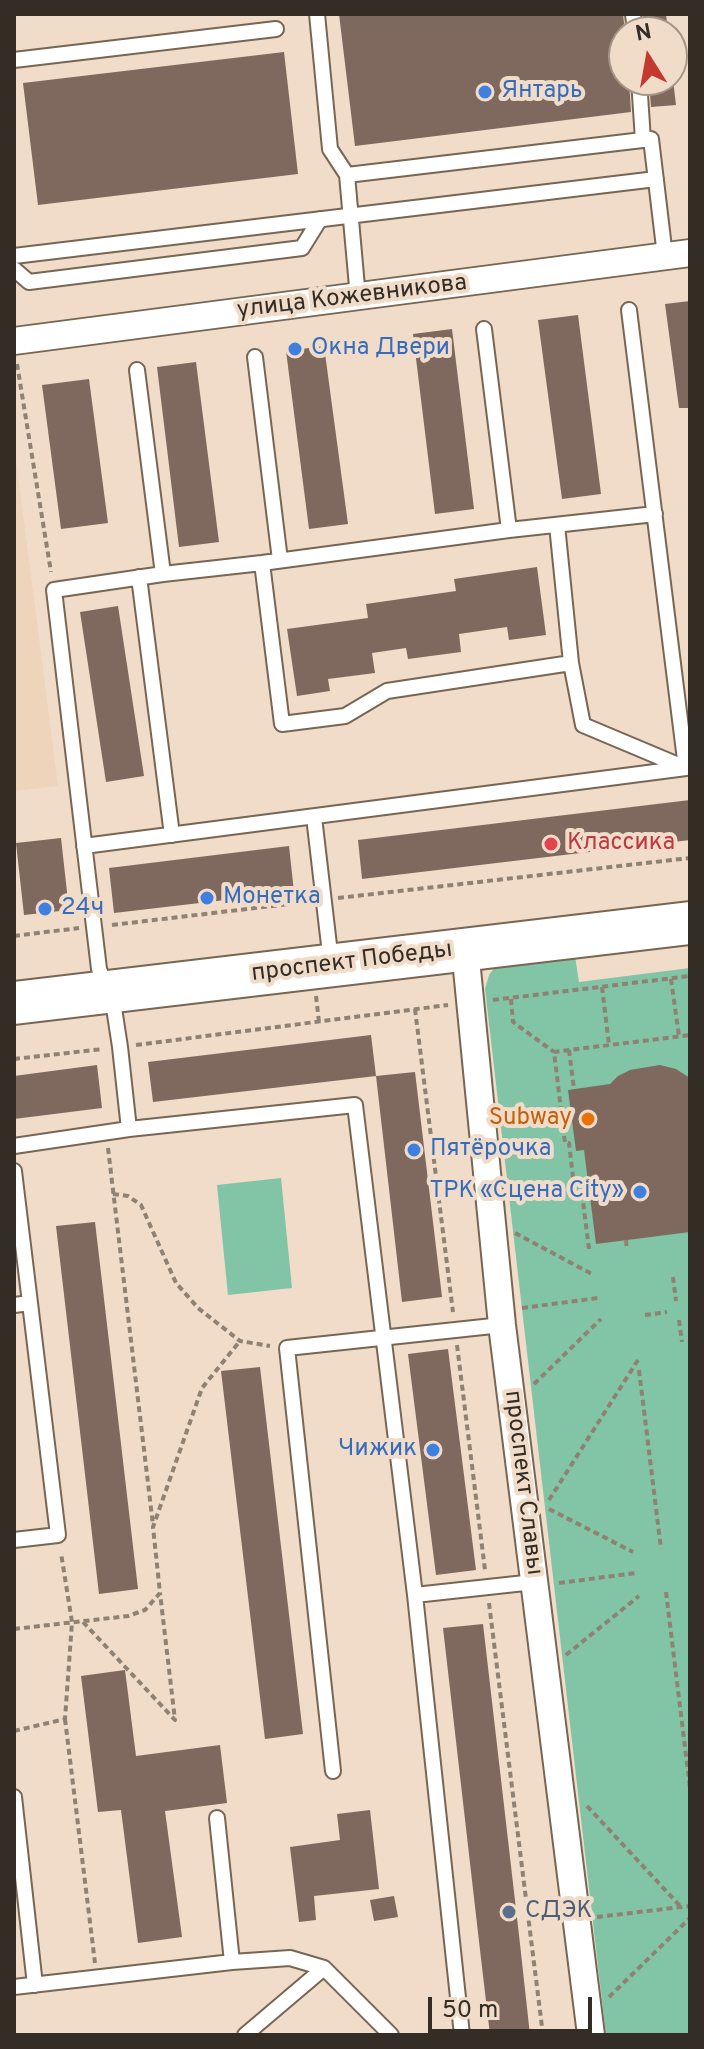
<!DOCTYPE html>
<meta charset="utf-8">
<style>
body{margin:0}
#map{position:relative;width:704px;height:2049px;overflow:hidden;background:#f0dcc9;font-family:Overpass,sans-serif}
canvas{display:block}
.frame{position:absolute;inset:0;border:16px solid #342d25;pointer-events:none}
.north{position:absolute;left:608px;top:16px;width:80px;height:80px;box-sizing:border-box;background:#f0dcc9;border:2px solid #a59687;border-radius:50%;rotate:349deg;font-size:22px;font-weight:700;line-height:32px;text-align:center;color:#342d25}
.north::after{content:'';display:block;margin:auto;width:28px;height:36px;background:#c5382f;clip-path:polygon(50% 0,100% 100%,50% 72%,0 100%)}
.scale{position:absolute;left:428px;top:1997px;width:164px;height:36px;box-sizing:border-box;border:4px solid #342d25;border-top:0;padding-left:10px;font-size:24px;line-height:28px;white-space:nowrap;color:#342d25;-webkit-text-stroke:6px #f0dcc9;paint-order:stroke}
</style>
<div id="map">
<canvas width="704" height="2049"></canvas>
<div class="frame"></div>
<div class="north">N</div>
<div class="scale">50 m</div>
</div>
<script>
const ctx = document.querySelector('canvas').getContext('2d');
ctx.lineJoin = 'round';
function paint(path, color) { ctx.fillStyle = color; ctx.fill(path, 'evenodd'); }
function stroke(path, color, width, dash) { ctx.strokeStyle = color; ctx.lineWidth = width; ctx.lineCap = dash ? 'butt' : 'round'; ctx.setLineDash(dash || []); ctx.stroke(path); }
function write(font, color, halo, rows, align = 'center') {
  ctx.font = font + ' Overpass,sans-serif'; ctx.lineWidth = 8; ctx.setLineDash([]); ctx.textBaseline = 'middle'; ctx.strokeStyle = halo; ctx.fillStyle = color; for (const [text, x, y, turn = 0] of rows) {
    ctx.save(); ctx.translate(x, y); ctx.rotate((+turn || 0) * Math.PI / 180); ctx.textAlign = isNaN(turn) ? turn : align; if (halo) ctx.strokeText(text, 0, 0); ctx.fillText(text, 0, 0); ctx.restore();
  }
}
paint(new Path2D(`
 M14 444 58 786 14 791Z`), '#edd4ba');
paint(new Path2D(`
 M574 950 579 982 690 968V2035H606L485 989 489 975 498 963Z
 M281 1178 292 1288 228 1295 217 1185Z`), '#81c5a6');
paint(new Path2D(`
 M339 14H623L625 32 624 80H629L631 112 355 146Z
 M643 14H666L668 32H645Z
 M284 52 298 174 38 205 23 83Z
 M649 80H673L676 105 651 107Z
 M690 301V408H679L665 304Z
 M578 315 601 494 562 499 538 320Z
 M452 329 474 509 435 514 413 334Z
 M324 346 348 524 309 529 286 351Z
 M196 362 219 542 179 547 157 367Z
 M89 379 108 523 61 529 42 385Z
 M537 567 546 635 509 640 507 627 459 634 461 652 408 659 406 648 372 653 375 673 328 679 330 691 297 696 287 629 368 618 366 604 456 591 454 579Z
 M118 606 144 776 106 782 80 612Z
 M690 800V840L362 879 358 840Z
 M61 838 69 910 24 915 16 843Z
 M289 846 294 892 114 913 109 868Z
 M371 1035 376 1076 153 1102 148 1062Z
 M97 1065 102 1108 14 1119V1076Z
 M660 1065 676 1069 690 1078V1232L596 1244 584 1150 576 1151 568 1090 610 1084 618 1076 630 1070Z
 M415 1072 442 1297 402 1302 376 1076Z
 M95 1222 138 1589 99 1594 56 1226Z
 M448 1349 476 1570 436 1575 408 1354Z
 M260 1367 303 1734 265 1739 221 1371Z
 M483 1624 519 1935 530 2035H490L480 1950 443 1628Z
 M125 1670 136 1756 220 1745 227 1803 165 1811 182 1937 138 1943 121 1810 98 1812 81 1676Z
 M370 1810 379 1889 314 1896 316 1920 299 1922 290 1847 340 1840 337 1814Z
 M394 1896 398 1917 374 1921 370 1900Z`), '#7f685d');
const service = new Path2D(`
 M317 14 330 149 347 175 358 298
 M633 14 635 32
 M14 60 276 29
 M639 80 643 140
 M347 175 651 139 665 256
 M14 256 656 179
 M14 269 29 282 302 248 320 219
 M484 329 509 530
 M255 357 280 560
 M137 370 163 574
 M262 563 282 724 345 716 387 691 571 663 557 525
 M139 577 172 835
 M571 663 583 725 683 767
 M314 817 329 945
 M84 846 686 768 629 310
 M129 1129 120 1047 114 1008 99 969 54 590 163 574 262 563 509 530 655 514
 M14 1146 129 1129 355 1105 415 1595 462 2035
 M14 1171 30 1303 14 1305
 M14 1540 58 1535 30 1303
 M415 1595 534 1582
 M333 1771 287 1348 502 1325
 M14 1797 35 1985
 M217 1818 232 1962
 M14 1987 232 1962 290 1958 324 1968 391 2035
 M245 2035 324 1968`);
const minor = new Path2D(`
 M14 341 690 253
 M465 949 502 1325 591 2035`);
const primary = new Path2D(`
 M14 1003 690 923`);
stroke(service, '#776654', 18);
stroke(minor, '#776654', 30);
stroke(primary, '#776654', 46);
stroke(new Path2D(`
 M17 364 51 572
 M338 898 690 858
 M112 925 306 902
 M14 936 79 928
 M671 979 679 1036
 M602 987 609 1045
 M316 996 319 1022
 M511 999 513 1022 554 1052
 M493 1000 690 976
 M415 1009 453 1312
 M136 1045 448 1005
 M569 1050 574 1089
 M14 1059 103 1049
 M108 1148 153 1525
 M113 1194 128 1196 141 1205 176 1283 198 1308 240 1341 270 1346
 M515 1233 592 1274
 M626 1240 627 1250
 M589 1249 582 1194 575 1195 569 1143H565L554 1052 690 1035
 M673 1277 676 1301
 M522 1308 598 1298
 M688 1309H690
 M645 1315 667 1312
 M679 1320 682 1342
 M457 1345 485 1570
 M639 1370 661 1549
 M534 1384 601 1319
 M549 1500 638 1360
 M549 1509 633 1552
 M559 1583 636 1573
 M666 1592 690 1788
 M489 1603 543 2035
 M83 1622 175 1720 160 1593
 M14 1629 128 1616 145 1610 160 1593 153 1527 202 1388 240 1341
 M566 1655 639 1596
 M65 1719 95 1963
 M14 1731 65 1719 72 1622 61 1553
 M587 1806 681 1907
 M597 1917 690 1906
 M609 1997 690 1918`), '#8f8274', 4, [6, 4]);
stroke(service, '#fff', 14);
stroke(minor, '#fff', 26);
stroke(primary, '#fff', 42);
for (const [x, y, r, color] of [
 [485,92,8,"#3f7fe0"],
 [295,349,8,"#3f7fe0"],
 [551,844,8,"#e0444e"],
 [207,898,8,"#3f7fe0"],
 [45,909,8,"#3f7fe0"],
 [588,1119,8,"#e8710a"],
 [414,1150,8,"#3f7fe0"],
 [640,1192,8,"#3f7fe0"],
 [433,1450,8,"#3f7fe0"],
 [509,1912,8,"#5c6f8a"]
]) { const dot = new Path2D(); dot.arc(x, y, r, 0, 2 * Math.PI); ctx.fillStyle = color; ctx.fill(dot); stroke(dot, '#f0dcc9', 3); }
write('24px', '#366cbe', '#f0dcc9', [
 ["Янтарь",501,92],
 ["Окна Двери",311,349],
 ["Монетка",223,898],
 ["24ч",61,909],
 ["Пятёрочка",430,1150],
 ["ТРК «Сцена City»",624,1192,"right"],
 ["Чижик",417,1450,"right"]
], 'left');
write('24px', '#342d25', '#f0dcc9', [
 ["улица Кожевникова",352,298,-7],
 ["проспект Победы",352,963,-7],
 ["проспект Славы",522,1483,83]
]);
write('24px', '#be3a42', '#f0dcc9', [
 ["Классика",567,844]
], 'left');
write('24px', '#c56008', '#f0dcc9', [
 ["Subway",572,1119]
], 'right');
write('24px', '#4e5e75', '#f0dcc9', [
 ["СДЭК",525,1912]
], 'left');
</script>
